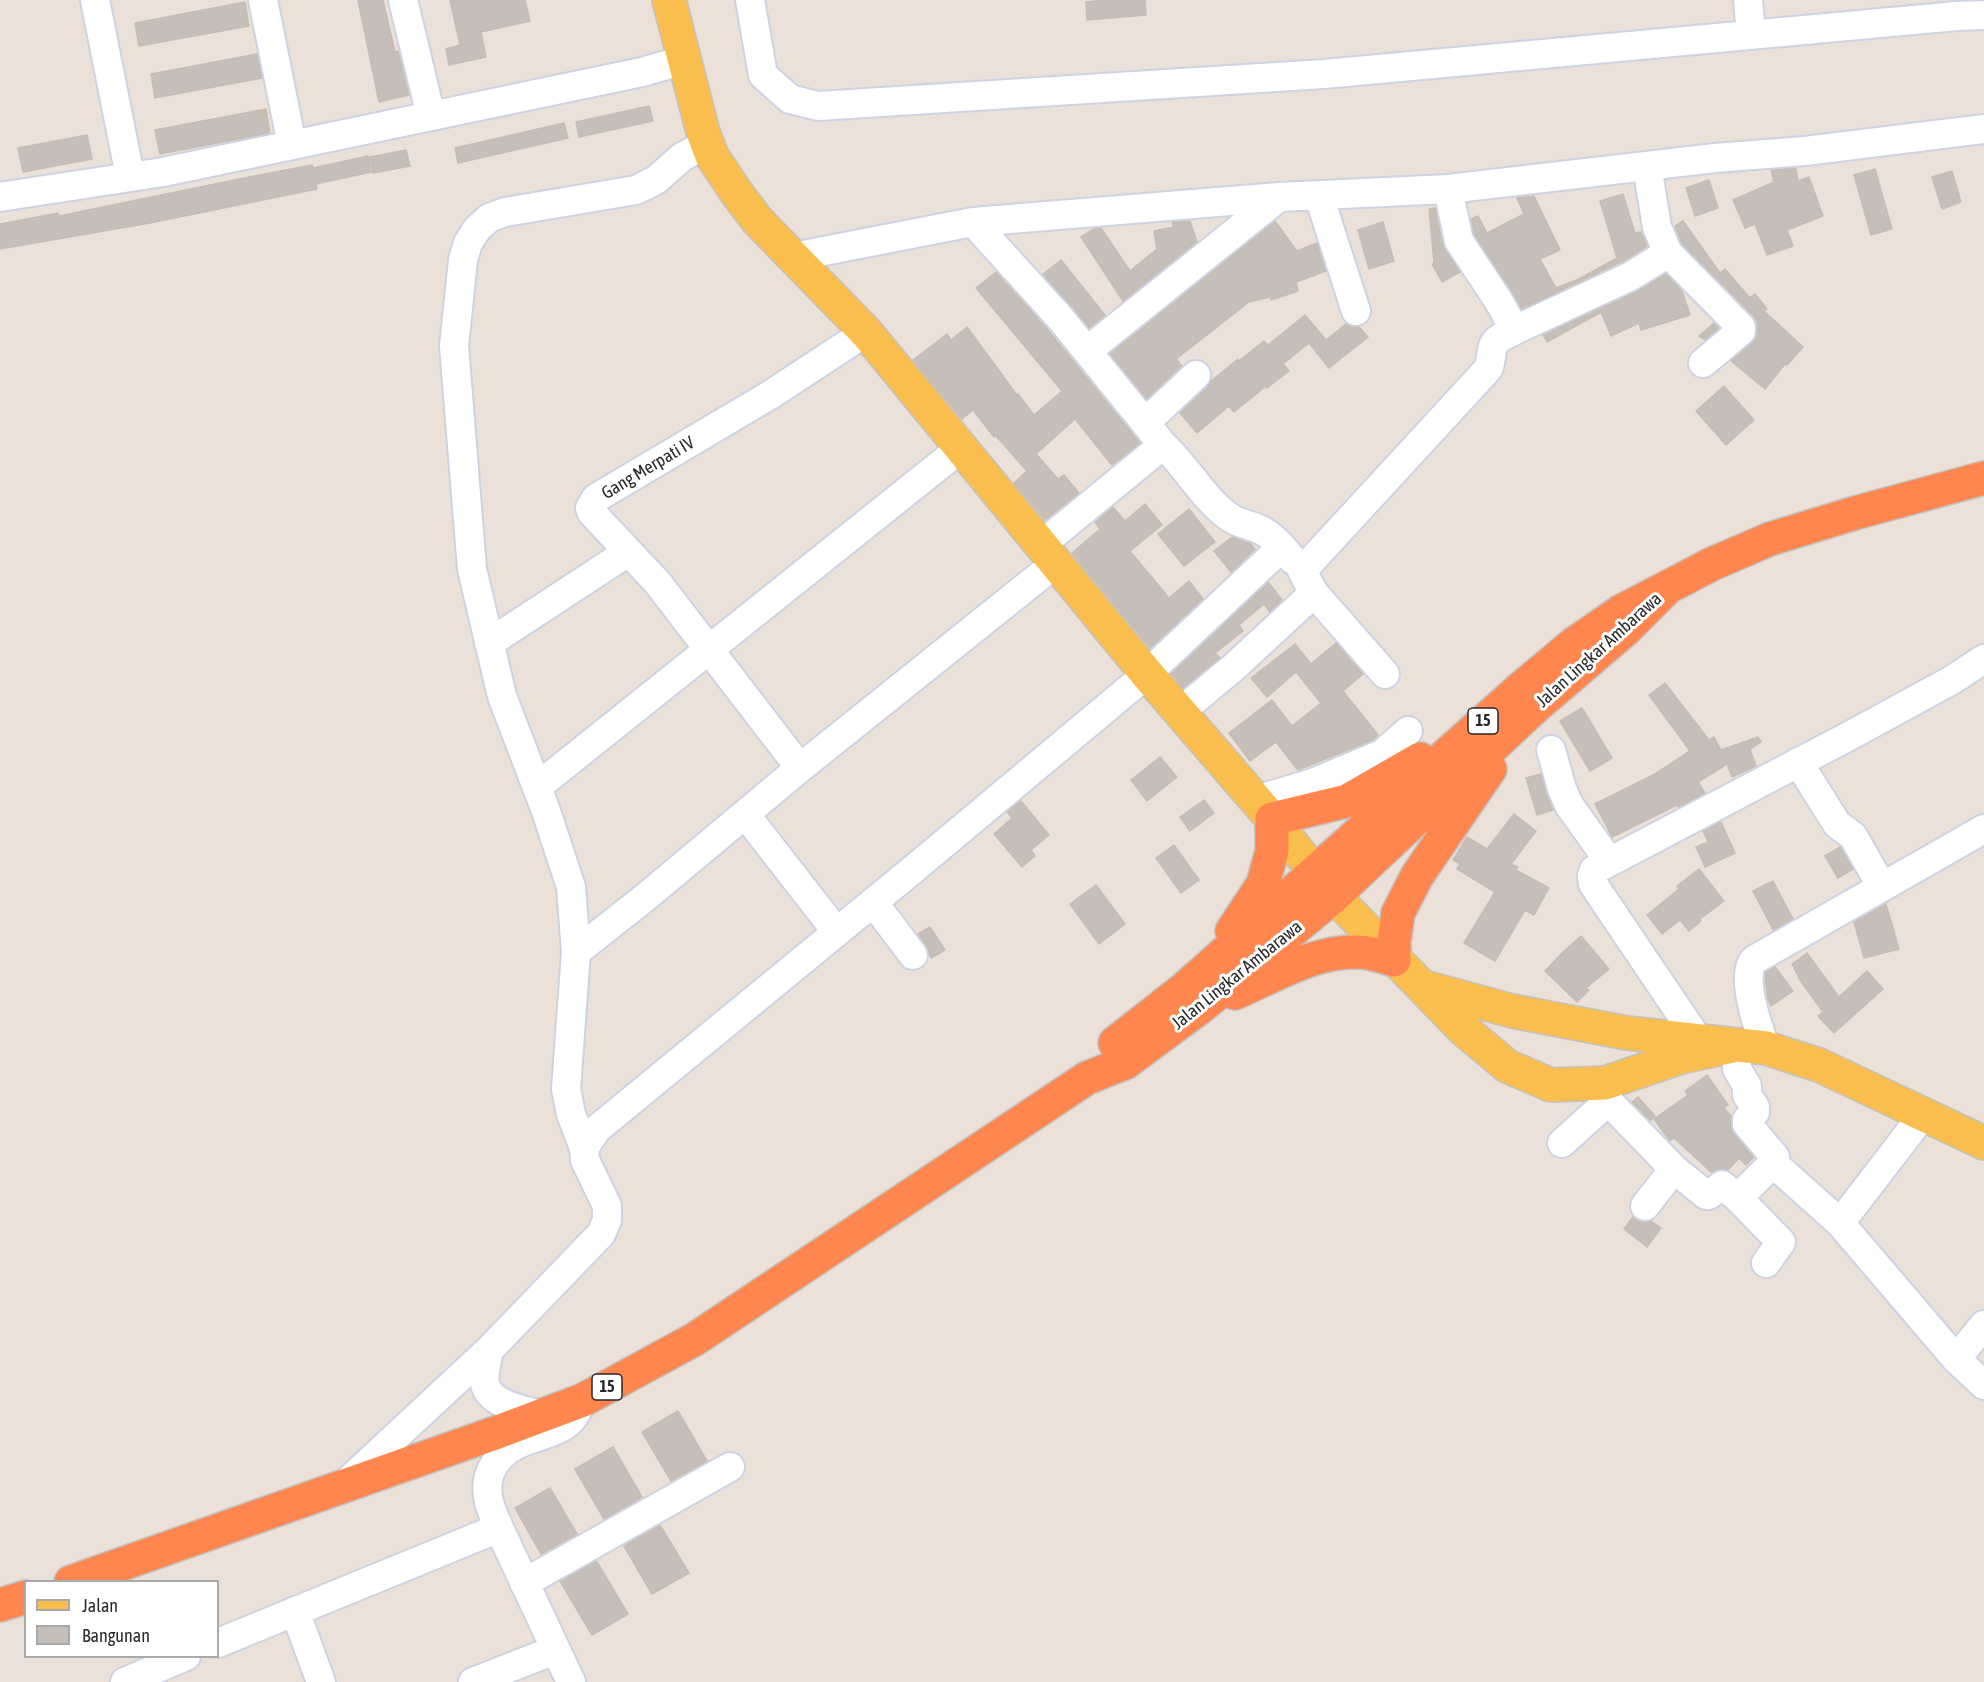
<!DOCTYPE html>
<style>
body{margin:0}
#map{position:relative;width:1984px;height:1682px;overflow:hidden;background:#ece1d8;font-family:"Asap Condensed",sans-serif}
canvas{display:block}
.legend{position:absolute;left:24px;top:1580px;width:195px;height:78px;box-sizing:border-box;background:#fff;border:2px solid #a9a9a9;margin:0;padding:8px 10px;list-style:none;font-size:18px;color:#282828}
.legend li{display:flex;align-items:center;gap:12px;height:30px}
.legend b{width:30px;border:2px solid #a9a9a9}
</style>
<div id="map">
<canvas width="1984" height="1682"></canvas>
<ul class="legend">
<li><b style="height:8px;background:#fabe4e"></b>Jalan</li>
<li><b style="height:16px;background:#c6beb8"></b>Bangunan</li>
</ul>
</div>
<script>
const ctx = document.querySelector('canvas').getContext('2d');
ctx.lineJoin = 'round';
function paint(path, color) { ctx.fillStyle = color; ctx.fill(path, 'evenodd'); }
function stroke(path, color, width, dash) { ctx.strokeStyle = color; ctx.lineWidth = width; ctx.lineCap = dash ? 'butt' : 'round'; ctx.setLineDash(dash || []); ctx.stroke(path); }
function write(font, color, halo, rows, align = 'center') {
  ctx.font = font + ' "Asap Condensed",sans-serif'; ctx.lineWidth = 6; ctx.setLineDash([]); ctx.textBaseline = 'middle'; ctx.strokeStyle = halo; ctx.fillStyle = color; for (const [text, x, y, turn = 0] of rows) {
    ctx.save(); ctx.translate(x, y); ctx.rotate((+turn || 0) * Math.PI / 180); ctx.textAlign = isNaN(turn) ? turn : align; if (halo) ctx.strokeText(text, 0, 0); ctx.fillText(text, 0, 0); ctx.restore();
  }
}
const building = new Path2D(`
 M358 0H383L395 52 398 51 409 95 379 102Z
 M450 0H525L530 21 481 32 486 57 449 65 446 49 460 45Z
 M1104 0H1145L1146 15 1087 20 1086 2Z
 M245 2 249 26 139 46 135 23Z
 M257 54 262 78 155 98 151 74Z
 M649 106 653 121 579 137 576 122Z
 M266 109 270 133 160 154 155 130Z
 M564 123 568 138 458 163 455 148Z
 M87 135 92 159 23 172 18 148Z
 M406 150 410 166 373 173 370 157Z
 M368 156 371 172 316 184 317 189 150 223 0 249V224L58 213 59 216 244 178 312 165 313 168Z
 M1796 168 1798 181 1809 177 1823 216 1787 230 1793 246 1767 255 1755 224 1745 228 1733 200 1774 182 1771 170Z
 M1875 169 1892 229 1871 235 1854 175Z
 M1952 171 1961 202 1942 209 1932 177Z
 M1709 180 1718 208 1695 216 1686 188Z
 M1623 194 1635 233 1641 232 1647 246 1623 261 1522 309 1474 235 1471 219 1478 216 1487 233 1524 214 1517 198 1534 196 1560 250 1540 259 1556 288 1579 279 1617 258 1600 201Z
 M1435 208 1443 245 1460 272 1442 282 1432 264 1434 263 1429 209Z
 M1190 221 1197 242 1123 301 1081 237 1093 229 1101 228 1130 271 1157 249 1154 231 1174 227 1172 222Z
 M1275 221 1297 251 1317 243 1326 271 1296 282 1298 291 1271 300 1270 297 1249 302 1176 359 1182 366 1147 399 1110 354Z
 M1683 221 1720 273 1725 269 1750 298 1755 294 1767 309 1764 311 1803 347 1787 365 1785 364 1765 389 1731 361 1756 338 1758 327 1753 316 1682 244 1675 226Z
 M1383 222 1394 261 1369 269 1358 230Z
 M1061 260 1105 315 1089 328 1043 274Z
 M996 272 1048 330 1140 443 1112 465 1075 419 1036 454 1058 479 1064 475 1079 493 1045 520 1014 483 1027 471 996 436 994 437 973 410 962 419 913 360 947 334 951 340 967 327 1017 395 1018 394 1034 415 1062 391 976 288Z
 M1666 274 1682 291 1690 315 1641 330 1639 323 1611 336 1601 312 1547 342 1543 335 1638 291Z
 M1305 315 1326 340 1346 324 1352 327H1359L1368 337 1329 368 1309 343 1283 364 1289 371 1267 388 1266 386 1234 412 1229 406 1197 433 1180 413 1210 382 1238 359 1239 361 1264 341 1268 345Z
 M1714 323 1719 328 1705 340 1699 336Z
 M1724 386 1754 420 1726 445 1696 411Z
 M1145 504 1162 525 1130 551 1169 598 1189 581 1203 599 1150 648 1072 553 1100 529 1095 522 1113 507 1125 521Z
 M1189 509 1215 542 1184 566 1158 534Z
 M1232 537 1250 543 1255 549 1231 572 1214 551Z
 M1268 582 1282 600 1270 612 1264 604 1239 625 1243 631 1215 653 1220 658 1183 688 1171 674Z
 M1336 643 1363 674 1343 691 1378 735 1373 740 1298 770 1276 742 1250 761 1229 733 1272 700 1292 726 1321 703 1296 672 1267 697 1251 678 1295 644 1311 664Z
 M1665 683 1709 740 1714 737 1721 750 1758 737 1761 742 1750 749 1756 766 1732 777 1727 764 1698 782 1705 793 1678 807 1677 805 1612 837 1595 804 1655 774 1690 751 1649 695Z
 M1582 708 1612 758 1590 771 1560 721Z
 M1160 757 1177 777 1147 801 1131 780Z
 M1541 774 1553 810 1537 815 1526 778Z
 M1204 800 1214 813 1190 831 1180 817Z
 M1021 801 1049 835 1031 850 1035 856 1022 867 994 834 1012 818 1007 812Z
 M1514 814 1536 831 1511 864 1518 867 1516 870 1549 888 1534 915 1525 910 1495 961 1464 943 1495 892 1457 869 1460 864 1453 860 1467 837 1487 849Z
 M1721 822 1735 853 1705 867 1696 847 1708 842 1703 831Z
 M1174 845 1199 880 1181 893 1156 858Z
 M1840 847 1853 869 1838 878 1825 856Z
 M1699 869 1724 901 1700 919 1701 921 1689 931 1680 920 1662 934 1647 915 1679 889 1677 886Z
 M1773 881 1793 919 1773 930 1753 891Z
 M1096 885 1125 924 1099 944 1070 904Z
 M1886 904 1899 949 1864 958 1854 922Z
 M930 927 945 950 931 958 926 946 918 934Z
 M1581 936 1609 969 1586 988 1589 990 1577 1002 1545 971 1562 953Z
 M1807 953 1839 997 1867 971 1883 989 1834 1033 1818 1016 1823 1012 1800 980 1792 964Z
 M1775 967 1793 991 1771 1006 1768 1000 1765 979 1766 972Z
 M1707 1075 1728 1105 1724 1108 1731 1116V1124L1734 1134 1754 1157 1746 1165 1739 1158 1728 1170 1719 1169 1711 1172 1674 1138 1670 1141 1654 1119 1688 1095 1685 1091Z
 M1638 1097 1655 1116 1650 1121 1632 1102Z
 M1633 1217 1642 1222 1651 1221 1661 1228 1647 1247 1624 1229Z
 M678 1411 707 1461 671 1481 642 1432Z
 M613 1447 642 1497 604 1519 575 1469Z
 M550 1488 577 1534 541 1554 515 1508Z
 M660 1525 689 1573 652 1594 624 1546Z
 M594 1562H597L628 1614 592 1635 560 1581Z`);
paint(building, '#c6beb8');
stroke(building, '#c7bdb2', 1.5);
const minor = new Path2D(`
 M95 0 130 176
 M263 0 292 145
 M403 0 431 116
 M750 0 763 75 790 99 818 106 1324 74 1957 16 1984 15
 M1748 0 1751 35
 M1448 189 1459 241 1498 300 1515 330
 M1319 196 1356 311
 M0 197 163 172 642 72 684 60
 M973 222 1061 319 1163 445 1041 545
 M1668 253 1741 327V331L1703 363
 M793 257 973 222 1279 197 1448 189 1715 158 1805 151 1984 129
 M1087 351 1279 197
 M1145 423 1196 375
 M1163 445C1187 467 1202 497 1229 517 1239 524 1252 525 1263 531 1275 538 1284 549 1293 560
 M489 643 628 552
 M1385 674 1314 593 1302 571 1488 369C1492 361 1490 352 1494 344 1497 338 1509 334 1515 330L1631 276 1668 253 1657 227 1647 166
 M1180 712 1234 667 1314 593
 M1551 750 1562 789 1569 805 1609 861
 M1798 762 1837 824 1853 836 1882 887
 M800 768 657 582 592 513 590 508 596 498 770 395 866 332
 M537 787 961 448
 M1256 800 1313 783 1382 754 1408 731
 M745 814 836 931
 M873 902 913 955
 M576 952 571 887 546 811 502 696 472 569 454 346 463 260 468 243 477 229 489 218 505 212 636 190 656 180 682 157 693 151 709 148
 M1699 1041 1593 884 1592 876 1594 870 1851 735 1952 680 1984 659
 M1735 1046 1737 1069 1747 1086V1095L1755 1107V1112L1747 1120V1124L1775 1157 1773 1163 1840 1223 1956 1359 1984 1385
 M1766 1048C1759 1030 1739 976 1754 960L1984 829
 M1562 1143 1606 1103 1611 1104 1674 1169 1706 1195H1709L1722 1185 1738 1198 1773 1163
 M584 1148 571 1114 566 1089 576 952 647 896 800 768 1056 563
 M1738 1198 1781 1242 1766 1263
 M1645 1206 1674 1169
 M1840 1223 1923 1115
 M489 1350C487 1361 483 1374 485 1384 490 1405 524 1410 541 1415
 M1956 1359 1984 1325
 M345 1484 489 1350 601 1234 607 1220V1206L585 1160 584 1148 597 1129 910 872 1147 674 1282 547
 M524 1583 730 1467
 M295 1611 321 1682
 M218 1643 499 1528
 M125 1682 186 1656
 M473 1682 555 1650
 M571 1682 499 1528C496 1520 491 1511 489 1502 482 1473 498 1451 525 1441 541 1435 559 1432 571 1420 576 1414 580 1406 583 1400`);
const major = new Path2D(`
 M669 0 703 132 712 156 738 195 758 221 866 332 1147 674 1272 819 1334 896 1463 1029 1507 1066 1551 1085 1605 1083 1681 1057 1732 1046
 M1424 987 1512 1011 1627 1033 1766 1048 1819 1065 1984 1143`);
const highway = new Path2D(`
 M1232 931 1263 884 1272 851V819L1347 801 1420 759
 M1235 993C1273 977 1315 950 1358 952 1370 952 1383 957 1394 960V942L1398 913 1417 876 1490 769
 M1115 1043 1184 989 1520 689 1575 643 1620 612 1712 564 1770 539 1855 513 1984 478
 M71 1582 495 1433 583 1400 695 1339 1087 1078 1125 1063 1202 1006 1334 896 1534 708 1626 629 1665 590
 M0 1605 26 1597`);
stroke(minor, '#cdd3e2', 32);
stroke(major, '#c3c3c3', 36);
stroke(highway, '#c3c3c3', 36);
stroke(minor, '#fff', 28);
stroke(major, '#fabe4e', 33);
stroke(highway, '#ff874f', 33);
for (const [x, y, w] of [
 [1483,721,30],
 [607,1387,30]
]) { const box = new Path2D(); box.roundRect(x - w / 2, y - 13, w, 26, 4.5); ctx.fillStyle = '#fff'; ctx.fill(box); stroke(box, '#282828', 1.5); }
write('bold 16px', '#282828', null, [
 ["15",1483,721],
 ["15",607,1387]
]);
write('18px', '#282828', '#fff', [
 ["Gang Merpati IV",648,468,-31],
 ["Jalan Lingkar Ambarawa",1599,650,-42],
 ["Jalan Lingkar Ambarawa",1237,975,-39]
]);
</script>
